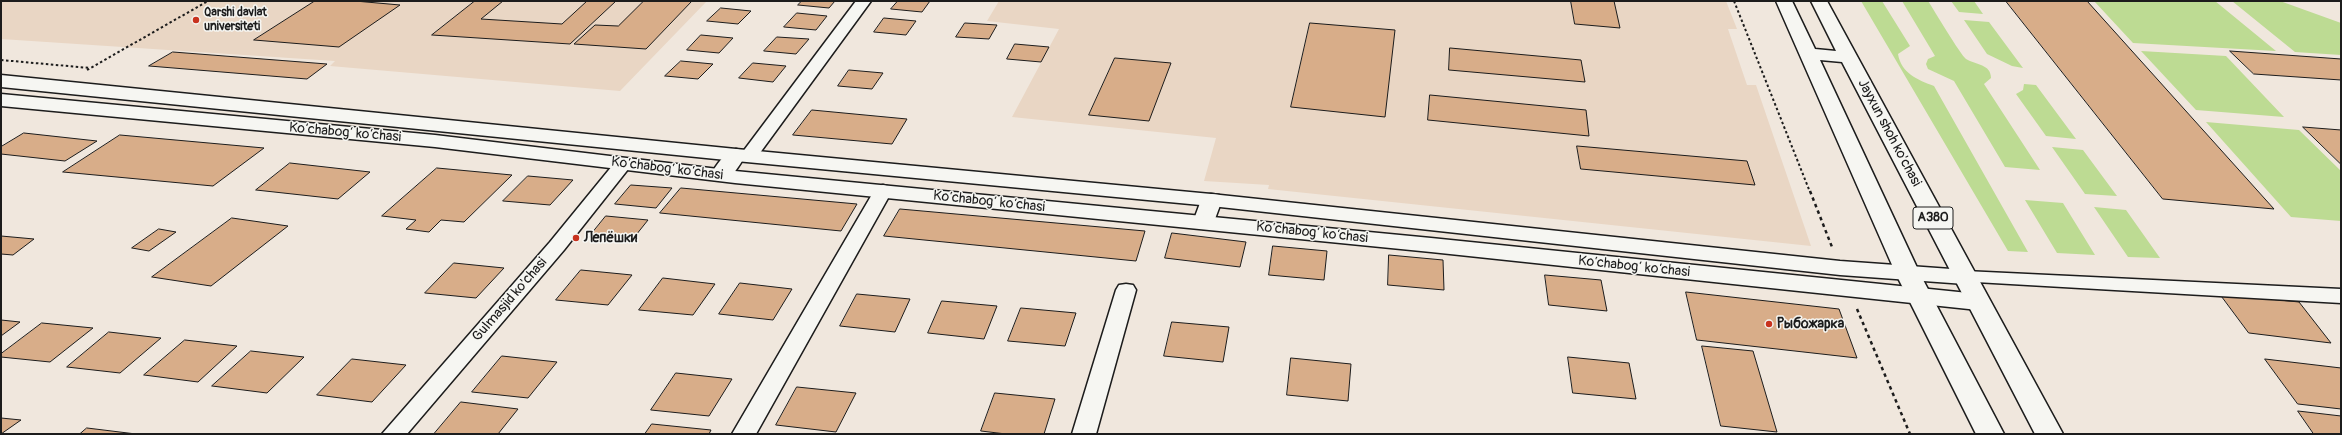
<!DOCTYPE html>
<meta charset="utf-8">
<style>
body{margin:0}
#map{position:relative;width:2342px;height:435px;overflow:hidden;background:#f0e7dd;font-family:Pangolin,sans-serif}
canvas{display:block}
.frame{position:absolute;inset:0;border:2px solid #1c1c1c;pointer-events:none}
</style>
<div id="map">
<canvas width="2342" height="435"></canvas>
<div class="frame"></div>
</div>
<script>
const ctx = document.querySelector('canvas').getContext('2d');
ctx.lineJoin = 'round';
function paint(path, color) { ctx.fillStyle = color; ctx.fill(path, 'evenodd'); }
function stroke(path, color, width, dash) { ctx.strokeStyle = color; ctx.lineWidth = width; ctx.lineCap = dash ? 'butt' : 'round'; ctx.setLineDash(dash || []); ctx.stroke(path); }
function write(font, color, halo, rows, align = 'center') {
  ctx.font = font + ' Pangolin,sans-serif'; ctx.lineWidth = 3; ctx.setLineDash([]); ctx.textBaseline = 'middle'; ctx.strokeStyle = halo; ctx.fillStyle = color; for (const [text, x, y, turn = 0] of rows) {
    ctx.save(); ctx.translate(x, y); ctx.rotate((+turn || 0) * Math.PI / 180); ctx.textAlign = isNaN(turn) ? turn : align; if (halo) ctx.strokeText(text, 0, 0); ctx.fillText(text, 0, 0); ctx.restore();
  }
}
paint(new Path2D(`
 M1 1H707L620 91 330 66 335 61 1 39Z
 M999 1H1726L1737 29H1728L1747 85H1756L1811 246 1268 189 1269 185 1204 181 1216 138 1012 117 1059 29 987 21Z`), '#e9d6c4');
paint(new Path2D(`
 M1861 1H1882L1910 46 1898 54C1901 73 1918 80 1934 86L2028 252 2008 251Z
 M1902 1H1928C1934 10 1960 54 1966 59 1976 65 1991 64 1991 78L1984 84 2040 170 2005 167 1954 81 1928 69 1926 64 1928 59 1935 56Z
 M1951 1H1974L1983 14 1959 12Z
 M2094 1H2215L2276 51 2133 43Z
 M2232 1H2280L2341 23V55L2295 52Z
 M1964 20 1989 22 2023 68 2012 66 1987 54Z
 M2141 51 2226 56 2284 117 2196 110Z
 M2024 84 2036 85 2076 139 2046 136 2016 94 2023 90Z
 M2206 122 2299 130 2341 171V221L2291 217Z
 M2052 147 2083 150 2117 196 2085 194Z
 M2025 200 2063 203 2095 255 2057 253Z
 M2094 207 2126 210 2160 258 2128 257Z`), '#bddb93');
const building = new Path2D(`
 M315 1H355L400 5 339 47 254 40Z
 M475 1H503L481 19 562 24 587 1H616L570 44 432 35Z
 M644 1H692L646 49 574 44 595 25 618 26Z
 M802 1H835L829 8 798 5Z
 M898 1H930L922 12 891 9Z
 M1571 1H1614L1620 28 1575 24Z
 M2006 1H2087L2274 209 2163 199Z
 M721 8 751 11 738 24 707 21Z
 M797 13 827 16 816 30 784 27Z
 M884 18 916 21 906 35 874 32Z
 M965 23 997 25 989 39 956 37Z
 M1310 23 1395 30 1385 117 1291 107Z
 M701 35 733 38 719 53 687 50Z
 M777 37 809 39 796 54 764 51Z
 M1015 44 1049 47 1041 62 1007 59Z
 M1450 48 1581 60 1585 82 1449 70Z
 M2230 51 2341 59V80L2254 74Z
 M173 52 327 64 307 79 149 66Z
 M1115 58 1171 63 1149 121 1089 115Z
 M681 61 713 64 698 79 665 76Z
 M753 63 786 66 773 82 739 78Z
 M849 70 883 73 872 89 838 86Z
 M1430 95 1586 110 1589 136 1428 120Z
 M812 110 907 119 892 144 793 135Z
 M2303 127 2341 130V164Z
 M24 133 97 141 65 161 1 154V147Z
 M120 135 264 148 213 186 63 172Z
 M1577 146 1747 161 1755 185 1581 169Z
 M290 163 370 172 338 199 256 190Z
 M437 168 512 175 464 222 441 220 429 232 406 229 416 220 382 216Z
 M528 176 573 180 550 205 503 201Z
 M631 185 672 188 656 208 615 204Z
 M681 188 857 204 841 231 660 213Z
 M900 209 1145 231 1136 261 884 236Z
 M606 216 648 220 632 240 589 237Z
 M232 218 288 226 211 286 152 277Z
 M159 229 176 232 149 251 132 248Z
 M1172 233 1246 242 1240 267 1165 258Z
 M1 236 34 239 13 255 1 254Z
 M1273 246 1327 251 1324 280 1269 275Z
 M1389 255 1443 260 1444 290 1388 285Z
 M454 263 504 268 476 298 425 293Z
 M581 270 632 275 608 305 556 300Z
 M1545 275 1601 280 1607 311 1549 305Z
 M663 278 715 284 693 315 639 310Z
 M740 283 792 289 773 320 719 314Z
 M1686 292 1839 309 1857 358 1697 340Z
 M857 294 910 299 895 332 840 326Z
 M2220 294 2299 302 2331 343 2249 333Z
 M942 301 997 306 984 339 928 333Z
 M1021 308 1076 313 1065 346 1008 341Z
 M1 320 20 322 1 336Z
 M1172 322 1229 327 1223 362 1164 356Z
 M42 323 93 328 50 362 1 357V354Z
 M109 332 161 338 120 373 67 367Z
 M185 340 237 346 198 382 144 375Z
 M1702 346 1753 351 1777 432 1721 426Z
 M251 351 304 357 267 393 212 386Z
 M502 356 557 362 528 398 472 392Z
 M1568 357 1629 363 1636 399 1573 393Z
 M1291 358 1351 364 1348 401 1287 395Z
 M352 359 406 365 372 402 317 395Z
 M2265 359 2341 368V409L2298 404Z
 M676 373 732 379 709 416 651 410Z
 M797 387 856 393 836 432 776 425Z
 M995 393 1055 399 1044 434H1006L981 431Z
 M461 402 518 409 498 434H434Z
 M2298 411 2341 416V434H2314Z
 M1 418 21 420 1 434Z
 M652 424 711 430 709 434H645Z
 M87 428 136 434H80Z`);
paint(building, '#d8ad89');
stroke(building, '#1c1c1c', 1);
const minor = new Path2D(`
 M856 1H871L754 161H742L739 157Z
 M623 159 629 160 632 164 629 168 564 250 407 434H382L550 242 617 160Z
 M883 185 890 187 892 191 756 434H732L874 191 876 187Z
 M1965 271 2341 289V303L1958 281 1955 277 1958 273Z
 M1126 284 1133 285 1136 290 1096 434H1072L1116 290 1119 285Z`);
const tertiary = new Path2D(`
 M736 149 743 151 746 155C737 168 731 184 714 179L710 175C717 165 724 152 736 149Z
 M1211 194 1219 195 1222 200 1212 227 1204 229 1196 227 1193 222 1203 195Z`);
const secondary = new Path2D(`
 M1 75 736 149 1211 194 1840 261 1965 270 1973 272 1977 277 1973 282 1965 284 1840 275 1211 206 736 161 1 87Z
 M1 94 435 135 735 171 1431 238 1978 294 1986 297 1990 302 1986 307 1978 310 1431 252 735 183 435 147 1 106Z`);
const trunk = new Path2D(`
 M1776 1H1792L1815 49 1836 51 1811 1H1827L2063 434H2035L1842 62 1820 60 1920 274 2004 434H1976L1896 274Z`);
stroke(minor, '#1c1c1c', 3);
stroke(tertiary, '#1c1c1c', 3);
stroke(secondary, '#1c1c1c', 3);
stroke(trunk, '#1c1c1c', 3);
stroke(new Path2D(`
 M1734 1 1810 192
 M1 60 90 68
 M87 70 208 1`), '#1c1c1c', 2, [2.5, 2.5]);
stroke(new Path2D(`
 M1810 191 1832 247
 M1857 309 1910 434`), '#1c1c1c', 2.5, [3.5, 3.5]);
paint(minor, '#f6f6f2');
paint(tertiary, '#f6f6f2');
paint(secondary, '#f6f6f2');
paint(trunk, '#f6f6f2');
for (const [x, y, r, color] of [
 [196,20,4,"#c8321e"],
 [576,238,4,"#c8321e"],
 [1769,324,4,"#c8321e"]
]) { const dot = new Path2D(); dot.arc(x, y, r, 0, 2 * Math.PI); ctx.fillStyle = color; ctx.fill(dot); stroke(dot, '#f6f6f2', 1.5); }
write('bold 12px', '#1c1c1c', '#f6f6f2', [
 ["Qarshi davlat",204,13],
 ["universiteti",204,27]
], 'left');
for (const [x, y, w] of [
 [1933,218,40]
]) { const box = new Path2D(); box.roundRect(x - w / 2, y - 11, w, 22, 3); ctx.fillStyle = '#f6f6f2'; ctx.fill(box); stroke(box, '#1c1c1c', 1); }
write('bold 13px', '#1c1c1c', null, [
 ["A380",1933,218]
]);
write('14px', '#1c1c1c', '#f6f6f2', [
 ["Ko‘chabog‘ ko‘chasi",345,133,5],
 ["Jayxun shoh ko'chasi",1889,133,62],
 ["Ko‘chabog‘ ko‘chasi",667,169,7],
 ["Ko‘chabog‘ ko‘chasi",989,202,6],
 ["Ko‘chabog‘ ko‘chasi",1312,233,6],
 ["Ko‘chabog‘ ko‘chasi",1634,267,6],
 ["Gulmasjid ko'chasi",510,300,-49]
]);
write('bold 14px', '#1c1c1c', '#f6f6f2', [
 ["Лепёшки",584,238],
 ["Рыбожарка",1777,324]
], 'left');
</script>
